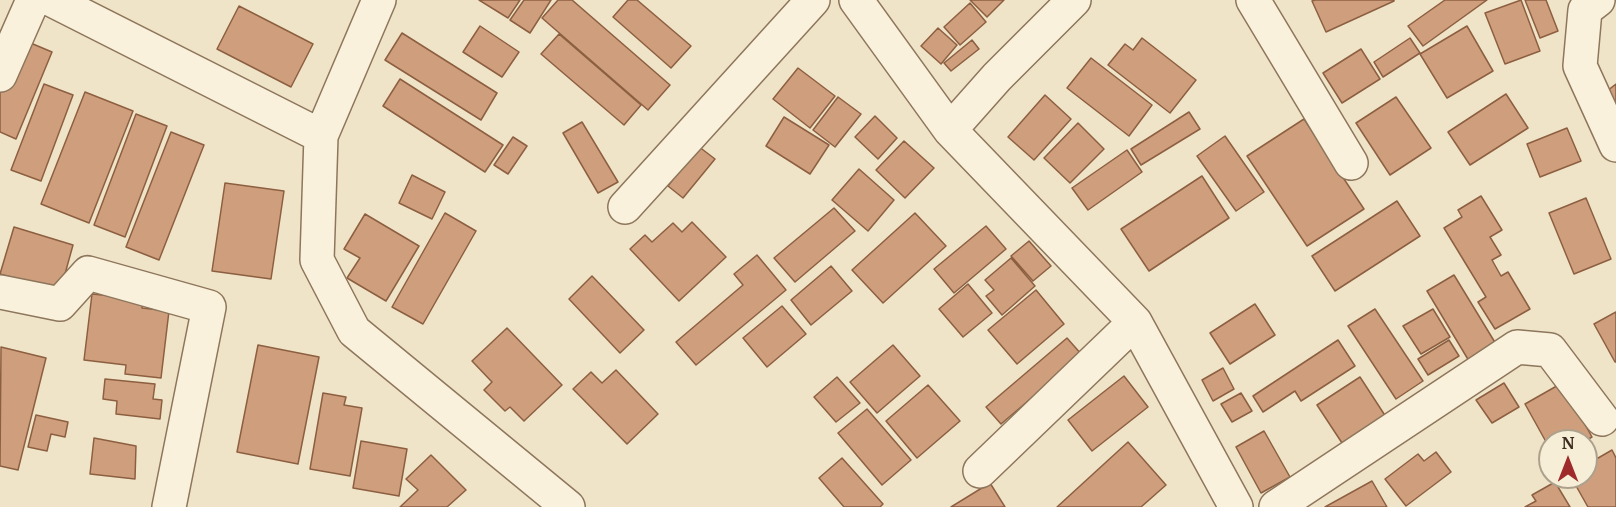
<!DOCTYPE html>
<style>
body{margin:0}
#map{position:relative;width:1616px;height:507px;overflow:hidden;background:#f0e4c8;font-family:Merriweather,serif}
canvas{display:block}
.north{position:absolute;left:1538px;top:429px;width:60px;height:60px;box-sizing:border-box;background:#f7eed8;border:2px solid #ada18e;border-radius:50%;rotate:0deg;font-size:16px;font-weight:700;line-height:24px;text-align:center;color:#3d2e20}
.north::after{content:'';display:block;margin:auto;width:21px;height:27px;background:#9e2a2b;clip-path:polygon(50% 0,100% 100%,50% 72%,0 100%)}
</style>
<div id="map">
<canvas width="1616" height="507"></canvas>
<div class="north">N</div>
</div>
<script>
const ctx = document.querySelector('canvas').getContext('2d');
ctx.lineJoin = 'round';
function paint(path, color) { ctx.fillStyle = color; ctx.fill(path, 'evenodd'); }
function stroke(path, color, width, dash) { ctx.strokeStyle = color; ctx.lineWidth = width; ctx.lineCap = dash ? 'butt' : 'round'; ctx.setLineDash(dash || []); ctx.stroke(path); }
const building = new Path2D(`
 M479 0H520L508 18Z
 M524 0H551L530 33 510 20Z
 M558 0H572L670 85 648 110 542 18Z
 M628 0H637L691 46 671 68 613 17Z
 M970 0H1004L987 17Z
 M1315 0H1394V1L1326 32 1312 1Z
 M1445 0H1487L1423 46 1408 26Z
 M1521 0 1540 51 1505 64 1485 13Z
 M1525 0H1546L1558 31 1540 38Z
 M970 3 986 22 960 45 944 27Z
 M239 6 313 44 291 87 217 49Z
 M480 26 519 52 502 77 463 52Z
 M1467 26 1493 71 1447 98 1420 54Z
 M938 28 957 45 941 64 921 46Z
 M402 33 497 93 481 120 385 60Z
 M559 34 641 105 624 125 541 54Z
 M1142 38 1196 80 1170 113 1108 65 1125 44 1133 50Z
 M1410 38 1420 53 1383 77 1374 62Z
 M21 39 52 52 16 139 0 132V90Z
 M972 40 979 49 951 71 944 63Z
 M1361 49 1380 79 1342 103 1323 73Z
 M1091 58 1152 105 1129 136 1067 88Z
 M798 68 835 96 810 128 773 99Z
 M400 79 503 145 485 172 383 106Z
 M44 84 73 95 41 181 11 170Z
 M1616 84V111L1603 94Z
 M85 92 133 111 89 223 41 204Z
 M1506 94 1528 128 1470 165 1448 132Z
 M1045 95 1071 119 1034 160 1008 137Z
 M838 97 861 114 835 147 813 130Z
 M1396 97 1431 148 1390 175 1356 123Z
 M1189 112 1200 129 1141 165 1131 149Z
 M136 114 167 126 125 237 94 225Z
 M875 116 897 138 878 159 855 137Z
 M784 117 829 145 810 174 766 146Z
 M1304 119 1364 209 1307 246 1247 156Z
 M582 122 618 182 598 193 563 133Z
 M1078 123 1104 149 1070 183 1044 158Z
 M1567 128 1581 161 1540 177 1527 144Z
 M171 132 204 145 159 260 126 247Z
 M1225 136 1264 192 1236 211 1197 156Z
 M513 137 527 146 508 174 494 165Z
 M904 141 934 168 905 198 876 170Z
 M698 146 715 159 683 198 668 186Z
 M1127 150 1142 172 1088 210 1072 188Z
 M859 169 894 200 868 231 832 200Z
 M412 175 445 192 432 219 399 203Z
 M1202 176 1229 218 1149 271 1121 229Z
 M225 183 284 191 271 279 212 271Z
 M1481 196 1502 230 1490 237 1501 255 1492 260 1501 276 1508 272 1530 309 1495 329 1478 302 1486 297 1444 228 1462 217 1458 210Z
 M1586 198 1611 259 1574 274 1549 213Z
 M1397 201 1420 236 1335 291 1312 256Z
 M834 208 855 231 795 282 774 258Z
 M445 213 476 231 423 324 392 307Z
 M915 213 946 246 883 303 852 270Z
 M365 214 419 246 386 301 347 278 360 258 344 249Z
 M692 222 726 257 679 301 630 249 645 235 652 242 673 223 682 232Z
 M986 226 1006 249 954 293 934 269Z
 M14 227 73 245 60 292 0 274Z
 M1029 241 1051 266 1033 281 1011 256Z
 M757 255 786 290 696 365 676 342 743 285 734 274Z
 M1011 258 1035 286 1002 315 986 296 994 290 985 280Z
 M831 266 852 291 811 325 791 300Z
 M1454 275 1499 349 1472 366 1427 291Z
 M592 276 644 330 620 353 569 299Z
 M968 284 992 313 963 337 939 309Z
 M1036 290 1064 324 1017 364 988 330Z
 M92 294 143 299 142 308 169 311 161 378 125 374 126 365 84 360Z
 M1255 304 1275 335 1230 364 1210 333Z
 M782 306 806 334 767 367 743 338Z
 M1375 309 1423 381 1396 399 1348 326Z
 M1433 309 1450 337 1421 354 1403 326Z
 M1616 312V362H1615L1594 324Z
 M507 328 562 385 524 421 510 407 505 411 484 390 492 382 472 361Z
 M1067 338 1082 355 1001 424 986 407Z
 M1338 340 1355 366 1301 401 1295 391 1263 412 1253 396Z
 M1449 340 1459 356 1428 375 1418 359Z
 M258 345 319 357 298 464 237 452Z
 M893 345 920 376 877 413 850 382Z
 M1 347 46 358 18 470 0 466Z
 M1223 368 1234 389 1213 401 1202 380Z
 M616 370 658 414 627 444 573 389 591 372 602 383Z
 M1124 376 1148 407 1092 451 1068 420Z
 M837 377 860 403 836 422 814 397Z
 M1360 377 1386 417 1344 446 1317 405Z
 M105 379 155 384 153 399 162 400 160 419 116 414 117 401 103 399Z
 M1504 383 1519 407 1492 423 1476 400Z
 M1562 383 1592 437 1585 441H1550V449L1525 404Z
 M928 385 960 421 917 458 886 421Z
 M323 393 346 397 344 405 362 408 350 476 310 469Z
 M1241 393 1252 411 1232 422 1221 404Z
 M867 409 911 460 882 485 838 433Z
 M36 415 68 422 65 437 51 434 47 451 28 447Z
 M1264 431 1290 477 1261 493 1236 447Z
 M94 438 136 446 135 479 90 474Z
 M361 441 407 449 399 496 353 488Z
 M1128 442 1166 485 1141 507H1057Z
 M1612 450 1616 458V507H1588L1571 477H1586V465Z
 M1436 452 1451 472 1406 506 1385 479 1418 454 1424 461Z
 M431 455 466 490 447 507H400L418 490 406 479Z
 M842 458 883 504 880 507H844L819 478Z
 M1372 481 1387 507H1325Z
 M1555 482 1570 507H1525L1536 501 1532 495Z
 M990 483 1005 507H951Z`);
paint(building, '#cf9f7d');
stroke(building, '#8d5f41', 1.5);
const minor = new Path2D(`
 M52 0 321 136 379 0
 M856 0 950 130 1135 322 1236 507
 M1253 0 1351 163
 M1598 0 1585 10 1580 66 1616 145
 M0 75 33 0
 M950 130 997 77 1074 0
 M321 136 317 260 354 331 568 507
 M625 207 813 0
 M0 292 60 304 88 273 209 307 169 507
 M980 471 1135 322
 M1276 507 1517 347 1550 350 1602 419`);
stroke(minor, '#8d765c', 36);
stroke(minor, '#faf1dc', 33);
</script>
